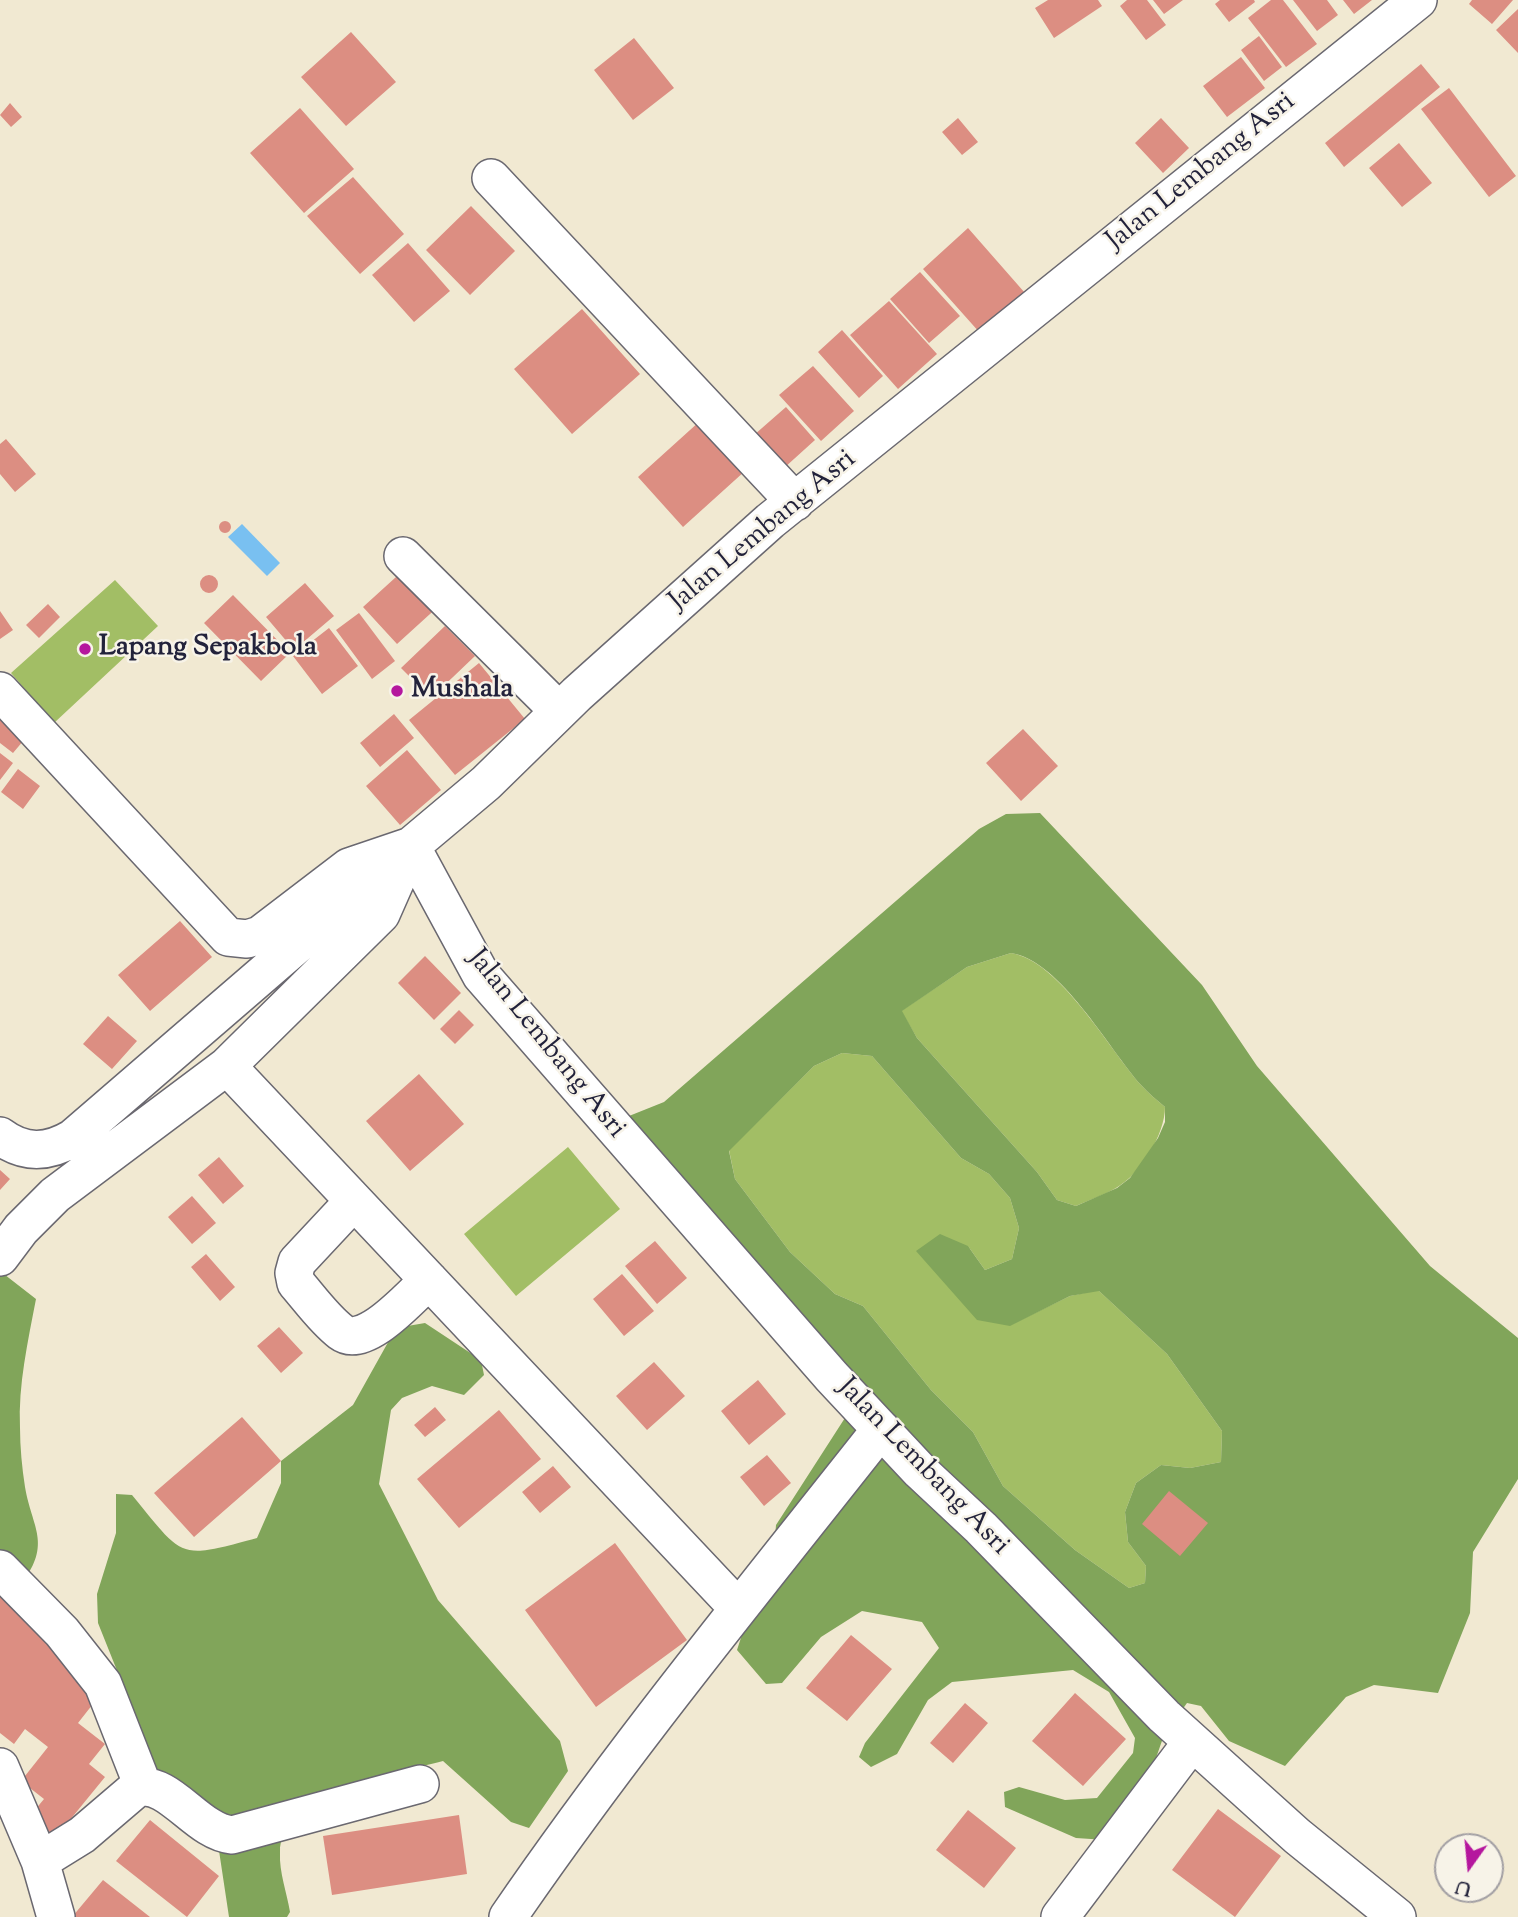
<!DOCTYPE html>
<style>
body{margin:0}
#map{position:relative;width:1518px;height:1917px;overflow:hidden;background:#f1e9d2;font-family:"Sorts Mill Goudy",serif}
canvas{display:block}
.north{position:absolute;left:1434px;top:1833px;width:70px;height:70px;box-sizing:border-box;background:#f7f3e8;border:2px solid #a29fa3;border-radius:50%;rotate:195deg;font-size:19px;font-weight:700;line-height:28px;text-align:center;color:#22223b}
.north::after{content:'';display:block;margin:auto;width:24px;height:32px;background:#b5179e;clip-path:polygon(50% 0,100% 100%,50% 72%,0 100%)}
</style>
<div id="map">
<canvas width="1518" height="1917"></canvas>
<div class="north">U</div>
</div>
<script>
const ctx = document.querySelector('canvas').getContext('2d');
ctx.lineJoin = 'round';
function paint(path, color) { ctx.fillStyle = color; ctx.fill(path, 'evenodd'); }
function stroke(path, color, width, dash) { ctx.strokeStyle = color; ctx.lineWidth = width; ctx.lineCap = dash ? 'butt' : 'round'; ctx.setLineDash(dash || []); ctx.stroke(path); }
function write(font, color, halo, rows, align = 'center') {
  ctx.font = font + ' "Sorts Mill Goudy",serif'; ctx.lineWidth = 5; ctx.setLineDash([]); ctx.textBaseline = 'middle'; ctx.strokeStyle = halo; ctx.fillStyle = color; for (const [text, x, y, turn = 0] of rows) {
    ctx.save(); ctx.translate(x, y); ctx.rotate((+turn || 0) * Math.PI / 180); ctx.textAlign = isNaN(turn) ? turn : align; if (halo) ctx.strokeText(text, 0, 0); ctx.fillText(text, 0, 0); ctx.restore();
  }
}
paint(new Path2D(`
 M115 580 158 626 54 723 11 673Z
 M1011 953C1060 961 1109 1049 1141 1085 1148 1093 1157 1100 1165 1107 1165 1134 1141 1174 1116 1188 1104 1195 1089 1200 1076 1206L1057 1200 1037 1172 917 1038 901 1011 967 967Z
 M842 1053 872 1056 961 1158 989 1174 1010 1198 1019 1228 1012 1259 985 1270 968 1246 1010 1325 1070 1296 1098 1290 1167 1354 1222 1431 1221 1462 1190 1468 1161 1465 1136 1483 1125 1512 1128 1542 1146 1566 1145 1583 1129 1588 1075 1550 1003 1486 973 1432 931 1390 863 1306 835 1294 790 1252 735 1179 729 1150 814 1066Z
 M568 1147 620 1209 516 1296 464 1234Z`), '#a2be65');
paint(new Path2D(`
 M1040 813 1202 985 1257 1066 1430 1266 1518 1338V1479L1473 1552 1470 1613 1438 1693 1374 1685 1346 1697 1285 1766 1229 1741 1201 1706 1187 1703 1164 1735 1139 1807 1106 1840 1076 1838 1005 1807 1004 1792 1019 1787 1065 1800 1097 1798 1133 1753 1135 1738 1109 1692 1073 1670 952 1682 928 1700 897 1754 871 1767 859 1757 865 1743 939 1648 922 1622 862 1611 821 1637 782 1683 766 1684 737 1650 750 1610 771 1585 776 1525 861 1393 629 1116 664 1102 979 829 1006 814ZM1011 953C1060 960 1109 1049 1141 1085 1148 1093 1157 1100 1165 1107V1122L1158 1138 1130 1178 1117 1188 1076 1206 1057 1200 1037 1172 917 1038 902 1011 967 967ZM842 1053 872 1056 961 1158 989 1174 1010 1198 1019 1228 1012 1259 985 1270 968 1246 940 1234 916 1251 977 1320 1010 1326 1070 1296 1099 1291 1167 1354 1222 1431 1221 1462 1190 1468 1161 1465 1136 1483 1125 1512 1128 1542 1146 1566 1145 1583 1129 1588 1075 1550 1003 1486 973 1432 931 1390 863 1306 835 1294 790 1252 735 1179 729 1151 814 1066Z
 M0 1271 36 1299C28 1341 18 1385 20 1428 20 1447 22 1468 25 1487 32 1528 52 1543 22 1583L0 1587Z
 M425 1323 481 1360 484 1375 464 1395 432 1386 402 1398 391 1410 379 1484 438 1600 560 1741 568 1771 529 1828 511 1822 443 1761C395 1774 280 1789 280 1853 279 1872 287 1893 290 1912L287 1917H229L218 1844 178 1823 98 1623 97 1594 116 1533V1494L132 1495C184 1558 177 1560 257 1538L281 1483V1461L353 1405 396 1328Z`), '#81a55a');
paint(new Path2D(`
 M242 524 280 563 267 576 228 537Z`), '#79c0f1');
paint(new Path2D(`
 M1048 0H1098L1102 6 1054 38 1035 8Z
 M1127 0H1147L1166 25 1146 40 1120 6Z
 M1153 0H1183L1164 14Z
 M1220 0H1254L1255 2 1229 22 1215 4Z
 M1271 0H1283L1317 44 1286 67 1248 18Z
 M1293 0H1327L1338 15 1317 31Z
 M1343 0H1372L1354 14Z
 M1472 0H1513L1492 24 1469 4Z
 M1518 9V53L1496 30Z
 M351 32 396 82 346 126 301 77Z
 M1259 36 1282 67 1264 81 1241 50Z
 M634 38 674 88 633 120 594 70Z
 M1241 57 1265 88 1227 117 1203 86Z
 M1421 64 1440 87 1344 167 1325 143Z
 M1449 88 1516 176 1489 197 1421 109Z
 M10 103 22 117 11 127 0 115Z
 M300 108 354 169 304 213 250 153Z
 M958 118 978 142 962 155 942 132Z
 M1161 118 1189 148 1163 173 1135 143Z
 M1399 143 1432 183 1402 207 1369 168Z
 M353 177 404 234 360 274 307 216Z
 M471 206 515 251 470 295 426 250Z
 M968 228 1025 293 980 333 923 269Z
 M408 243 450 291 414 322 372 275Z
 M920 272 960 316 929 343 890 299Z
 M889 301 937 354 898 389 850 335Z
 M582 309 640 374 572 434 514 369Z
 M842 330 883 376 859 398 818 352Z
 M813 366 854 411 821 441 779 395Z
 M786 407 815 440 784 468 754 435Z
 M700 421 745 471 683 527 638 477Z
 M6 439 36 474 15 492 0 474V444Z
 M219 527a6 6 0 1 1 12 0a6 6 0 1 1-12 0Z
 M407 567 441 604 397 644 363 607Z
 M200 584a9 9 0 1 1 18 0a9 9 0 1 1-18 0Z
 M305 583 334 616 294 650 266 617Z
 M233 595 290 653 261 681 204 623Z
 M48 604 60 617 39 638 26 625Z
 M0 611 13 630 0 639Z
 M359 613 395 661 372 679 336 630Z
 M445 626 475 656 431 698 401 668Z
 M329 628 358 666 322 694 293 656Z
 M479 663 525 719 455 775 409 720Z
 M4 714 29 734 13 753 0 743V720Z
 M394 714 414 738 380 767 360 743Z
 M1023 729 1058 766 1021 801 986 763Z
 M407 750 441 790 400 825 366 786Z
 M0 753 13 763 0 780Z
 M18 769 40 786 23 809 1 792Z
 M180 921 212 957 150 1011 118 975Z
 M425 956 461 993 434 1020 398 983Z
 M459 1010 474 1025 455 1044 440 1029Z
 M108 1016 137 1041 112 1069 83 1044Z
 M419 1074 464 1124 410 1171 366 1121Z
 M219 1157 244 1186 223 1204 198 1175Z
 M0 1170 10 1179 0 1190Z
 M192 1196 216 1223 192 1244 168 1217Z
 M655 1241 687 1278 657 1304 625 1266Z
 M206 1254 235 1287 220 1301 191 1267Z
 M622 1274 654 1311 624 1336 593 1299Z
 M279 1327 303 1353 281 1373 257 1346Z
 M654 1362 685 1396 647 1430 616 1396Z
 M758 1380 786 1414 749 1445 721 1411Z
 M435 1407 446 1420 425 1437 414 1425Z
 M499 1410 541 1459 459 1528 417 1479Z
 M242 1417 281 1461 194 1537 154 1493Z
 M767 1455 791 1483 764 1506 740 1477Z
 M553 1466 571 1487 540 1513 522 1492Z
 M1169 1491 1208 1523 1180 1556 1142 1524Z
 M615 1543 687 1640 596 1707 525 1610Z
 M0 1596 82 1661 100 1695 78 1723 105 1744 89 1764 105 1777 56 1837 30 1816 44 1799 21 1781 48 1747 25 1729 14 1744 0 1733Z
 M851 1635 892 1669 847 1721 806 1688Z
 M1075 1693 1126 1739 1083 1786 1032 1741Z
 M965 1703 988 1723 953 1763 930 1743Z
 M1218 1809 1281 1856 1235 1917 1172 1870Z
 M968 1810 1016 1848 984 1888 936 1850Z
 M459 1815 467 1874 332 1895 323 1836Z
 M150 1820 219 1876 187 1917 116 1861Z
 M103 1880 150 1917H72Z`), '#dc8e82');
const minor = new Path2D(`
 M491 178 795 502
 M403 556 559 711
 M0 691 228 937 247 939 260 935 349 867 411 846
 M227 1066 737 1607
 M0 1136C24 1154 48 1153 73 1138L386 868
 M354 1201 297 1262 294 1273 296 1283C310 1299 324 1319 341 1332 365 1350 411 1296 429 1280
 M0 1257 21 1229 55 1195 227 1066 381 914 411 846
 M0 1569 62 1632 103 1684 143 1786
 M0 1767 40 1861 56 1917
 M40 1861 82 1835 137 1788C169 1779 197 1832 232 1835L420 1784
 M508 1917C624 1748 754 1590 881 1429
 M1060 1917 1192 1742
 M1397 1917 1297 1836 1164 1716 981 1528 920 1471 832 1377 481 975 411 846 486 783 577 694 770 521 1418 0`);
stroke(minor, '#6a6870', 40);
stroke(minor, '#fff', 37);
for (const [x, y, r, color] of [
 [85,649,7,"#b5179e"],
 [397,691,7,"#b5179e"]
]) { const dot = new Path2D(); dot.arc(x, y, r, 0, 2 * Math.PI); ctx.fillStyle = color; ctx.fill(dot); stroke(dot, '#f7f3e8', 2.5); }
write('28px', '#22223b', '#f7f3e8', [
 ["Jalan Lembang Asri",1202,173,-39],
 ["Jalan Lembang Asri",764,532,-40],
 ["Jalan Lembang Asri",545,1045,51],
 ["Jalan Lembang Asri",922,1468,46]
]);
write('bold 28px', '#22223b', '#f7f3e8', [
 ["Lapang Sepakbola",99,649],
 ["Mushala",411,691]
], 'left');
</script>
